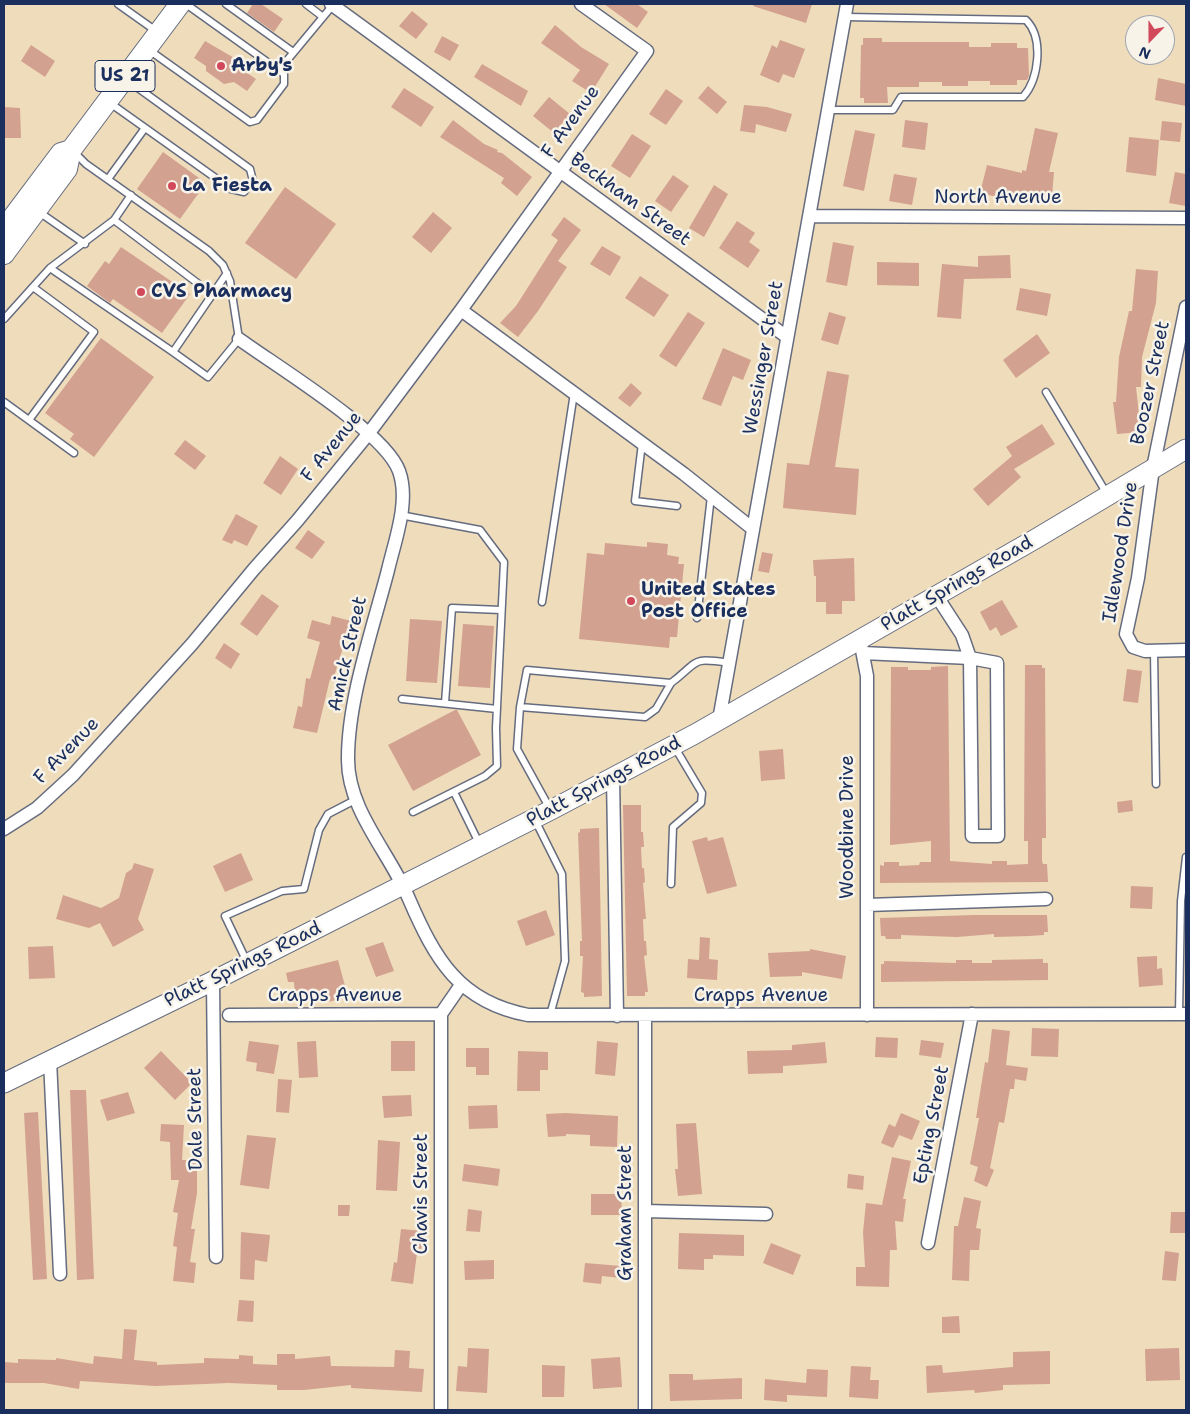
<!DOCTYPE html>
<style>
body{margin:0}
#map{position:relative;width:1190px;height:1414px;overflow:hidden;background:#efdcbb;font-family:"Shantell Sans",sans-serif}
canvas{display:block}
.frame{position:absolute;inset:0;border:5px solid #1b2f5e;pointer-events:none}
.north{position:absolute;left:1125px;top:15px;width:50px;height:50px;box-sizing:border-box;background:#f7f3e8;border:1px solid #9fa5b1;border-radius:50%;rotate:202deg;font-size:14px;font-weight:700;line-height:20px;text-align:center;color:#1b2f5e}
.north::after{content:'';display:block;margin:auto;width:18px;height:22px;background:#d1495b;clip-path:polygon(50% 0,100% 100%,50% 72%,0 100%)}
</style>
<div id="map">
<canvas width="1190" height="1414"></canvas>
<div class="frame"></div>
<div class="north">N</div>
</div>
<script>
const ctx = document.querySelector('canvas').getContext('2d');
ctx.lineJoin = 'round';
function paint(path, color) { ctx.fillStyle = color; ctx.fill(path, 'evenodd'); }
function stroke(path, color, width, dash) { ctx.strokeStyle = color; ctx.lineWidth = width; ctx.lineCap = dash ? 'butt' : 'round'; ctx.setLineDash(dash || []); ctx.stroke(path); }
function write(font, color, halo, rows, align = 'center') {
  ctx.font = font + ' "Shantell Sans",sans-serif'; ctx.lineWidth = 5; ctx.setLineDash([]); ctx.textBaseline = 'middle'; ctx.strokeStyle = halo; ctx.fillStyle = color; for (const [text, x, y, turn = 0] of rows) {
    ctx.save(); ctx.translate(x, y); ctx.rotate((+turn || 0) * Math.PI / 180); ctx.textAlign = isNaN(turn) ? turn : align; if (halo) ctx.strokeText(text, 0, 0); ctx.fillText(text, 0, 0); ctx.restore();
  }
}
paint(new Path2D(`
 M253 4H261L283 19 274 32 247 13Z
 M604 4H637L648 12 637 28Z
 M754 4H812L806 23 753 6Z
 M412 11 428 24 416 39 399 26Z
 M555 25 581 47 609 64 591 93 572 81 580 70 541 43Z
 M442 36 459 45 450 61 434 52Z
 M863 38H882V42H969V47H991V43H1017V48H1028L1029 76 1027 80H1017V85H990V81H968V86H942V82H919V87H887L888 103H864V98H860L861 45H863Z
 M780 40 805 49 794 78 783 74 779 83 760 75 772 45 777 48Z
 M205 41 236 59 237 66 256 79 247 91 234 82 224 84 206 71V66L194 58Z
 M31 45 55 61 45 77 21 61Z
 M482 64 528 91 521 106 474 77Z
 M1158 78 1186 84V106L1155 100Z
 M708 86 727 102 717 114 698 98Z
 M404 88 434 107 421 127 391 107Z
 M666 89 683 101 666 125 649 114Z
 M549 97 570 114 554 133 533 116Z
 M744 105 767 107 792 114 786 132 756 124 755 133 740 131Z
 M4 107 20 108 21 138H4Z
 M453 120 484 144 498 150 497 152 502 153 532 177 517 196 501 183 504 178 440 137Z
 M905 120 928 123 925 150 902 147Z
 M1162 121 1182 123 1180 142 1160 140Z
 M1035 128 1058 133 1049 172H1054L1052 196 1007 193 1006 199 980 193 987 165 1022 173V170L1026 171Z
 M855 130 875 134 864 191 843 186Z
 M632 134 651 146 630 178 611 166Z
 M1129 137 1159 140 1156 176 1126 172Z
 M163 152 206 183 180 219 137 189Z
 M1175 172 1186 174V206L1169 203Z
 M894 174 917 178 912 205 889 201Z
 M673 175 689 186 671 212 655 201Z
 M714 185 728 194 704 237 689 228Z
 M285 187 336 224 296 279 245 243Z
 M433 212 452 228 431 253 412 237Z
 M564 217 581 230 558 261 567 267 538 311 518 337 500 323 516 306 558 240 551 235Z
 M737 221 755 233 749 242 760 250 748 268 719 248Z
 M833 242 854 246 847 286 826 282Z
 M602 246 621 257 610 276 590 264Z
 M121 247 190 294 162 333 113 299 110 303 87 286 105 261 109 264Z
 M1010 255 1011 278 964 279 961 319 937 317 942 264 978 267V256Z
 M877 262 919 263V286L877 285Z
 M1136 269 1158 271 1156 303 1142 357 1141 387H1136L1141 432 1117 434 1113 402H1116L1119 357 1129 311H1132Z
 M640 276 669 295 654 317 625 298Z
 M1020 288 1051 294 1047 316 1016 310Z
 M688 312 705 323 676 367 659 356Z
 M829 312 846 317 838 345 821 340Z
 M1037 334 1050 353 1016 378 1003 360Z
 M101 338 154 377 94 457 70 439 74 434 45 413Z
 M723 348 751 360 743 380 733 376 721 406 702 399Z
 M827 371 849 375 835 467 859 469 856 515 783 508 787 463 809 465Z
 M631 383 642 393 630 407 618 398Z
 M1042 424 1055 444 1014 469 1021 477 988 506 973 489 1012 456 1006 447Z
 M185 440 206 456 195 470 174 454Z
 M280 456 298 469 281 495 263 483Z
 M236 514 258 526 247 546 234 540 232 544 222 540Z
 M308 530 325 542 312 559 295 548Z
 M647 542 668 544 667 555 679 557 678 564H684L677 637H670L669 648 579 639 587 553 604 555 605 543 647 547Z
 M762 552 773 554 769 573 758 571Z
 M854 558 855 601H842V614H826V602H816V576H814L813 560Z
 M262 594 279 606 257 636 240 624Z
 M1002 600 1018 627 1001 636 996 627 990 631 980 612Z
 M332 616 351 621 333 680 330 679 317 733 293 728 298 706 302 707 306 678 310 679 320 642 307 638 312 620 330 625Z
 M410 619 442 621 437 683 406 681Z
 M463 624 494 626 490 688 458 686Z
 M224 643 240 654 231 669 215 658Z
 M1025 665H1042V668H1045L1046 838H1042V861L1043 864H1047L1048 882 880 883V865L884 866V862H899V866L919 865 920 862H931V841L890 845 891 667H908V670H931V667L948 666 950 861 992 864V861H1007V865L1028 864V841H1024Z
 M1127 669 1142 671 1138 703 1123 701Z
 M455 710H457L481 755 413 791 388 745Z
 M783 749 785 779 761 781 759 751Z
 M1132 800 1133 811 1118 813 1117 802Z
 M623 805H641V832H643L644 847H641L642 868H644L645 882 643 883 646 919H643L644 941H646L647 955 644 956 648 992H645V996H627Z
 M599 828 602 996 584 997V993L581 992 583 956H580V941H582L578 833 580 832V829Z
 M707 837 708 841 723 837 737 886 707 894 692 841Z
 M241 853 253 880 225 892 213 866Z
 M134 863 154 869 138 919 144 930 113 947 100 923 89 928 56 919 63 895 101 908 119 898 126 873 132 869Z
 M1131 886 1153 887 1152 909 1130 908Z
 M546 910 555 935 526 946 517 921Z
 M975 915H1047L1048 932H1044V935L1029 936 994 937V934L957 937 901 935V939H886L885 936H881L880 918Z
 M700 937 710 938 709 959 718 960 717 980 687 978 688 959 699 960Z
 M383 942 394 971 376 977 365 948Z
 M53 946 55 978 29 979 28 947Z
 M810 949 846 956 842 979 802 972V976L770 977 768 953 810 951Z
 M1157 956V969L1162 968 1163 985 1139 987 1137 957Z
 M1043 959V963H1048V980L881 982V964H884V961L956 963V960H972V963H992V960Z
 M338 960 348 997 328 1002 325 990 295 998 294 982H288L286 973Z
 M1032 1028 1059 1029 1058 1057 1031 1056Z
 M992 1029 1010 1031 1006 1065 1028 1068 1026 1081 1015 1079 1014 1089H1010L1004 1123 999 1122 990 1168 994 1170 987 1187 974 1181 978 1167 970 1164 979 1118H976L985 1062 988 1063Z
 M876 1037 898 1038 897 1058 875 1057Z
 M921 1040 944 1043 941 1058 919 1055Z
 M249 1041 279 1045 274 1074 256 1071 257 1063 246 1061Z
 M316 1041 318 1077 299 1078 297 1042Z
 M391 1041H415V1071H391Z
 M597 1041 618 1043 615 1076 595 1074Z
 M825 1042 827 1063 783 1066V1073L748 1074 747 1051 792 1050V1045Z
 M466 1048H489V1075H476V1067H466Z
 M161 1051 192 1083 175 1100 144 1068Z
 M518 1051 548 1052V1070H540V1091H517Z
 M278 1079 292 1080 289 1113 276 1112Z
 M70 1090H86L94 1279 77 1280Z
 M128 1092 135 1113 107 1121 100 1100Z
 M411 1095 412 1116 384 1118 382 1096Z
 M497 1105 498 1128 469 1129 468 1106Z
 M38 1112 47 1279 33 1280 24 1113Z
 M565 1113 618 1116 617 1147 590 1146V1135L566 1134V1136L548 1137 546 1114Z
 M901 1113 920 1121 912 1140 899 1135 893 1148 881 1143 889 1124 895 1127Z
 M696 1123 702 1194 678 1196 675 1169H678L676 1124Z
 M161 1124 184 1125 182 1160H197V1193L191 1229H195L190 1262 196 1263 194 1283 173 1281 177 1247 173 1246 178 1213 173 1212 179 1180H171L170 1142 160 1141Z
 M247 1135 276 1138 269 1189 240 1185Z
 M378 1140 400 1142 397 1191 376 1190Z
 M892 1157 911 1161 903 1199H906L903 1222 895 1221 897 1250H890L889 1287 856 1286V1267H865L863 1232 866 1203 882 1205Z
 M464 1164 500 1169 498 1186 462 1181Z
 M848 1174 864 1176 863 1190 847 1188Z
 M591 1194H621L622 1215H591Z
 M964 1197 981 1201 976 1228 981 1229 979 1250H970L969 1281 952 1280 954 1226H958Z
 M338 1205H350L349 1216H338Z
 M468 1209 482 1211 480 1232 466 1231Z
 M1171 1212H1186V1233H1170Z
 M401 1229 423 1231 421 1253H417L413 1284 391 1281 394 1262 397 1263Z
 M241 1232 270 1235 267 1262 255 1260 254 1280 240 1279Z
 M679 1233 744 1235V1256L713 1255V1259H704V1270L678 1269Z
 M771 1243 801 1255 793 1275 763 1263Z
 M1165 1251 1179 1253 1176 1281 1162 1280Z
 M494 1260V1279L465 1280 464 1261Z
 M585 1263 621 1266 620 1278 602 1276 601 1284 583 1282Z
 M239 1300 254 1301 253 1322 237 1321Z
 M959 1316 960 1333H942V1317Z
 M124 1329 137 1330 134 1360 157 1362V1365L204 1363V1358L239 1359V1355L253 1356V1364L277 1365V1354H295V1359L330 1356 331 1366 394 1367 395 1350 410 1351 409 1368 424 1369 422 1392 351 1388V1385L304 1390H277V1385L229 1383 155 1386 80 1381 79 1389 44 1383H4V1362L18 1363V1359L56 1360V1358L93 1364 94 1356 122 1359Z
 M468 1348 489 1349 487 1393 456 1391 458 1366 467 1367Z
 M1179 1348 1180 1380 1146 1381 1145 1349Z
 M1050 1351V1384L1003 1385V1390L975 1393 974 1390 927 1393 926 1366 942 1365 943 1373 1013 1367V1352Z
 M620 1357 622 1387 593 1389 591 1359Z
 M542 1365 565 1366 564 1397H542Z
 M851 1366 871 1367 870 1380H879L878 1399 849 1397Z
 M807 1369 828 1370 827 1397 787 1395V1402L764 1400 765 1379 806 1383Z
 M669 1374H693V1380L742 1378V1399L670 1401Z`), '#d2a190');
const service = new Path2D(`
 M118 4 156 31
 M226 4 293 52
 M306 4 323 17
 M149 50 250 122 257 120 284 84V74L186 4
 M279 70 333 5
 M110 103 231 189 244 192 253 181 250 169 127 80
 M828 110H893L901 97H1023C1039 79 1044 38 1026 20L845 17
 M74 152 86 164 209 251 223 265 230 281 239 339 208 377 173 352
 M108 179 145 128
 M39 212 85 244
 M114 220 212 294
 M50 268 173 352 227 273
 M4 319 50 268 114 220 131 195
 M1046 392 1107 494
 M4 402 74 453
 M29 420 94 332 33 287
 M642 443 635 501 677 506
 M400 515 480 530 504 562 496 728 497 766 485 776 413 812
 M542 602 574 393
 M697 618 711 496
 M1154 651 1156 784
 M402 699 497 709
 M445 703 452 608 501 610
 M520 707 645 717 656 709 671 683
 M454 792 480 845
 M549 807 517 749 520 707 527 670 671 683C700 661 690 657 729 663
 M535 820 562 874 565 961 550 1015
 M671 884 673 827 701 803 702 793 674 746
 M247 962 225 916 282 891 304 889 319 830 328 814 357 799
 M1179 1014 1181 901 1186 857`);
const minor = new Path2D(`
 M331 4 787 337
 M809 216 1186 218
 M1186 307 1153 468 1138 578 1126 634 1133 647 1145 651 1186 650
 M461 310 684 474 753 529
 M239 339C276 366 385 432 399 471 410 501 395 540 388 570 373 628 348 699 348 758 347 810 390 853 409 899 435 959 459 1002 528 1015L1186 1014
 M861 645 867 676V1015
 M863 653 970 658 997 663 998 836H972L970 658 962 635 936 595
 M719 720 847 4
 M613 777 617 1016
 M4 829 37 808 73 775 192 644 254 569 297 521 369 433 461 310 647 51 581 4
 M867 905 1046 899
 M213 981 216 1257
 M229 1015 441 1014
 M50 1060 60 1274
 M645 1211 766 1214
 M928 1243 972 1014
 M441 1410V1014L461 985
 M645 1410V1016`);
const secondary = new Path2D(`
 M4 1083 217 979 551 810 695 734 1037 538 1186 449`);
const primary = new Path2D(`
 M4 229 61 153 71 150
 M4 254 67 169 71 150 180 4`);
stroke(service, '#656c7f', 9);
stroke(minor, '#656c7f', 15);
stroke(secondary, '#656c7f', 21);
stroke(primary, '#656c7f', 22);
stroke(service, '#fff', 6);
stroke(minor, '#fff', 12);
stroke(secondary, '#fff', 19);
stroke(primary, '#fff', 20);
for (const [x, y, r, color] of [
 [221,66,5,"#d1495b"],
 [172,186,5,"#d1495b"],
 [141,292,5,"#d1495b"],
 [631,601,5,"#d1495b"]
]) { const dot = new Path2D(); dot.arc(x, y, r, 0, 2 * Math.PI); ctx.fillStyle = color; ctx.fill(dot); stroke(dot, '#f7f3e8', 2); }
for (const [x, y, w] of [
 [125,76,60]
]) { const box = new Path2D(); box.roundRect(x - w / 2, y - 15.5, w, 31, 4); ctx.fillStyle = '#f7f3e8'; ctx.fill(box); stroke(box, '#1b2f5e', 1); }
write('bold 18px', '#1b2f5e', null, [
 ["US 21",125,76]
]);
write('bold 19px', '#1b2f5e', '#f7f3e8', [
 ["Arby's",231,66],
 ["La Fiesta",182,186],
 ["CVS Pharmacy",151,292],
 ["United States",641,590],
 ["Post Office",641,612]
], 'left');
write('19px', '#1b2f5e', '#f7f3e8', [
 ["F Avenue",571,122,-54],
 ["North Avenue",998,198],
 ["Beckham Street",630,200,36],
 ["Wessinger Street",764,358,-80],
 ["Boozer Street",1151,383,-78],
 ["F Avenue",332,447,-51],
 ["Idlewood Drive",1121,552,-81],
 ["Platt Springs Road",957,584,-30],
 ["Amick Street",348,654,-77],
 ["F Avenue",67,751,-46],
 ["Platt Springs Road",604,782,-28],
 ["Woodbine Drive",848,827,-90],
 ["Platt Springs Road",243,965,-26],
 ["Crapps Avenue",335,996],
 ["Crapps Avenue",761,996],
 ["Dale Street",196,1119,-91],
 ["Epting Street",932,1125,-79],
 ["Chavis Street",422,1194,-90],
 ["Graham Street",626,1213,-90]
]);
</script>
